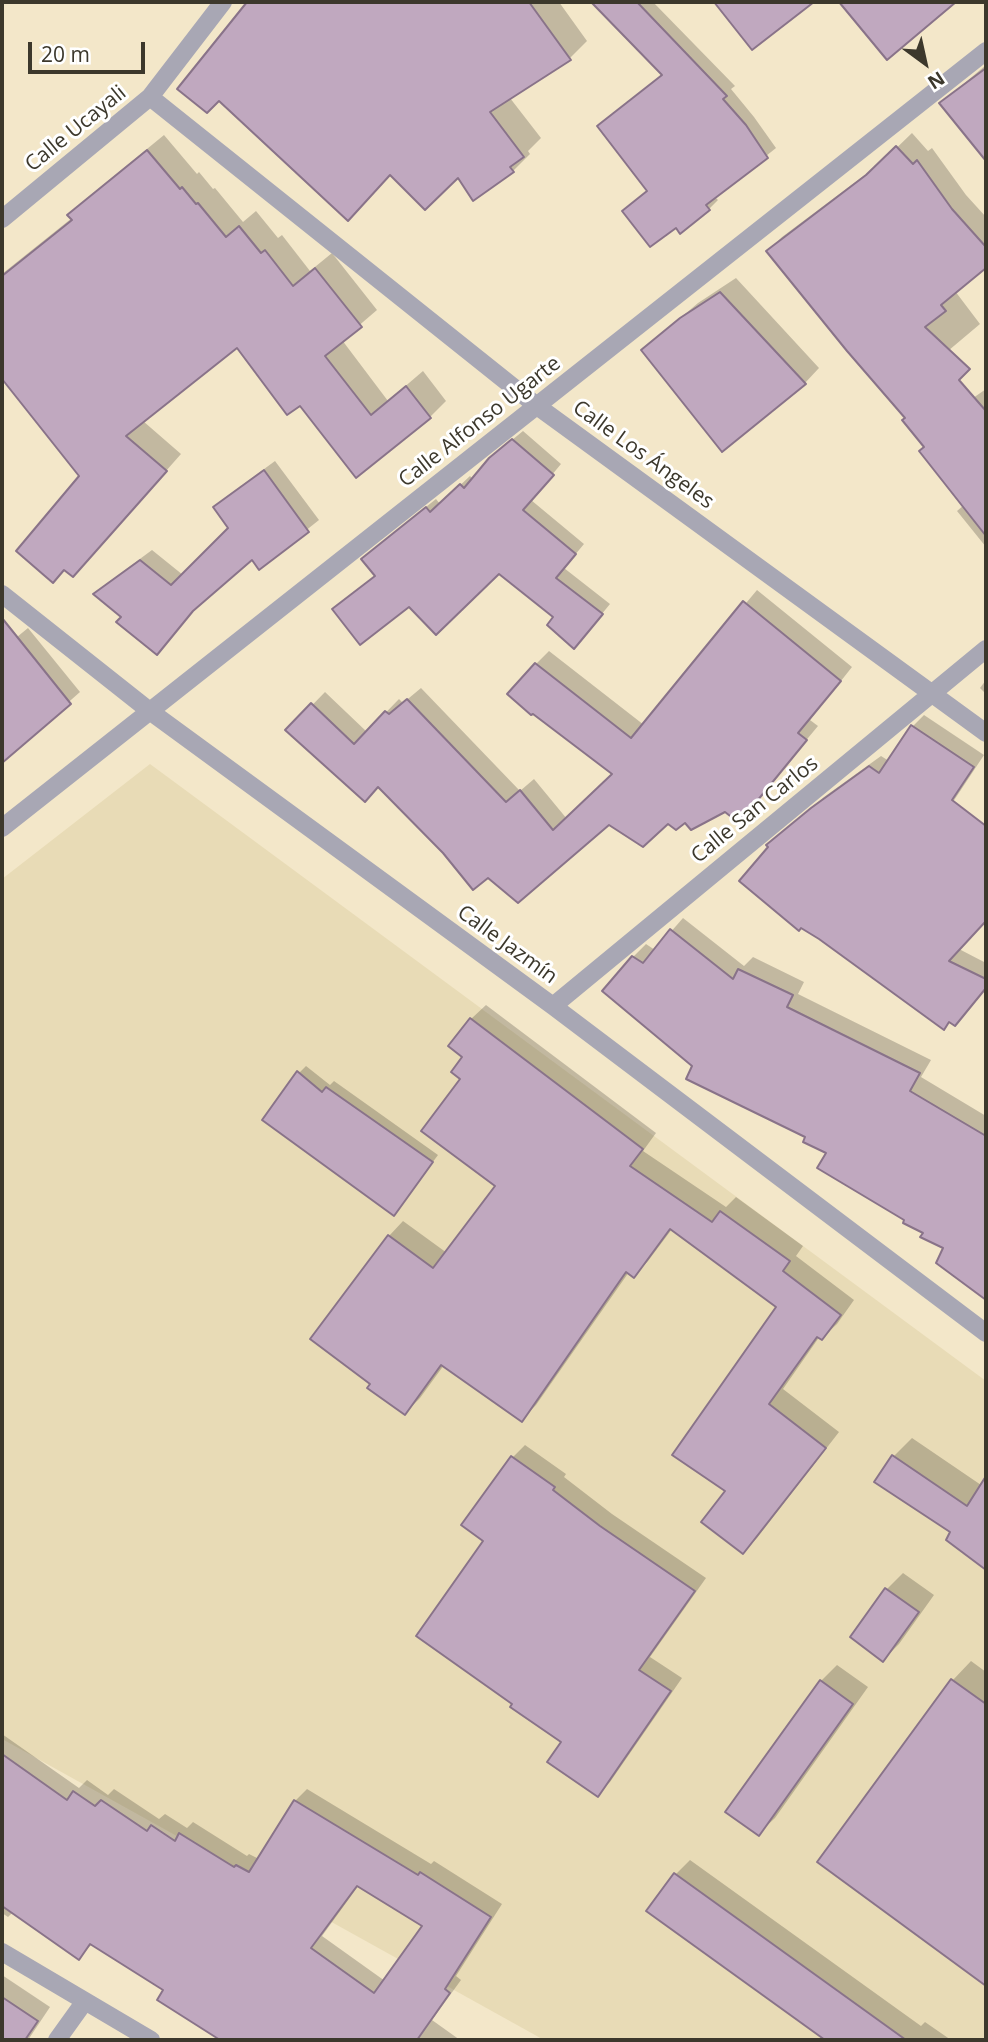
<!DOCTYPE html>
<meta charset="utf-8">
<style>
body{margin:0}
#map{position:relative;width:988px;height:2042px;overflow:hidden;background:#f3e7c9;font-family:"Open Sans",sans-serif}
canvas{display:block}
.frame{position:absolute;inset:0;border:4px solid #3c382c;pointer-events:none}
.north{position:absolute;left:890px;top:28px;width:70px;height:70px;-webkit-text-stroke:5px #fff;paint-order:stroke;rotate:147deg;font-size:19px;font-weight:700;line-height:28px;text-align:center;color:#3c382c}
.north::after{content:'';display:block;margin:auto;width:24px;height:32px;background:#3c382c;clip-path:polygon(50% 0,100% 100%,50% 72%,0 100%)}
.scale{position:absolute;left:28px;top:42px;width:117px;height:32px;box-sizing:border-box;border:4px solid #3c382c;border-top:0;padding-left:9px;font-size:21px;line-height:24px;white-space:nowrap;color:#3c382c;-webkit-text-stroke:5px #fff;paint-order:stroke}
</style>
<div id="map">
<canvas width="988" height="2042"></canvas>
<div class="frame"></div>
<div class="north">N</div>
<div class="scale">20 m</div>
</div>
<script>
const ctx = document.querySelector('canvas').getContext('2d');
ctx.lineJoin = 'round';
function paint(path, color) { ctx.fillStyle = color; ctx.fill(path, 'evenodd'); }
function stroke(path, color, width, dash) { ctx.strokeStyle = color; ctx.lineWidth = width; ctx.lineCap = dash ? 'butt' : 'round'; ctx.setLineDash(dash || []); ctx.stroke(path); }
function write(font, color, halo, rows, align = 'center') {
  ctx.font = font + ' "Open Sans",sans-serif'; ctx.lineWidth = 6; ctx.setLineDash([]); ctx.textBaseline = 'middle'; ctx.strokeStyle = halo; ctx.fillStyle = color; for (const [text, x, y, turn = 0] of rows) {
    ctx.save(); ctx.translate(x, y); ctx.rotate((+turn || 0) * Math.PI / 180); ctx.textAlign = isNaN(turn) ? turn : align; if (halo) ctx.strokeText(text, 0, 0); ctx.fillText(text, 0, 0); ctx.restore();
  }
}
paint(new Path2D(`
 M150 764 986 1381V2040H544L2 1739V879Z`), '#e8dbb6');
paint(new Path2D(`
 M250 2H420L384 32 416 72 508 2H559L587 41 570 58 510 98 541 138 528 151 530 154 513 171 458 176 391 173 219 99 179 89Z
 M594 2H653L735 86 731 89 754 117 776 148 715 197 718 200 709 209 676 225 624 211 649 190 599 126 663 74Z
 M841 2H954L887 57Z
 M986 65V134L974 143 941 103Z
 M912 133 928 151 932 148 966 195 986 217V266L955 291 980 324 891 399 768 251 782 237 882 162Z
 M164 135 197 174 199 172 213 189 215 188 243 222 256 211 278 238 282 235 310 271 332 253 377 310 342 340 388 401 423 371 446 401 430 417 356 476 300 403 237 346 143 421 181 454 89 558 82 476 2 376V274L72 218 70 215 86 199Z
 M736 278 819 368 805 383 643 350 698 303Z
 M986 389V547L957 511 964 505 926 447 930 428Z
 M523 431 561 464 531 500 584 544 564 568 610 604 583 637 498 571 376 575 372 550 436 499 440 504 470 476 473 479 501 449Z
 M275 461 319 520 260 567 253 558 123 616 96 594 106 584 152 550 183 575 231 528 216 507 226 497Z
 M757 590 852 667 810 720 818 726 739 821 725 810 685 820 608 823 488 876 445 852 379 785 288 730 325 692 367 732 399 699 403 703 421 688 520 791 534 779 567 819 614 773 536 664 549 651 644 725Z
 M28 628 80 692 2 761V642L6 646Z
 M986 680V694L980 688Z
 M924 715 984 755 896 888 986 824V920L959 949 986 963V988L955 1024 951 1021 944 1028 779 834 824 797 881 756 889 761 913 726Z
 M683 918 744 966 753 957 804 982 798 994 931 1060 921 1077 986 1116V1297L938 1262 945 1247 906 1219 828 1152 808 1137 694 1065 633 957 646 944 655 950Z
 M486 1005 656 1133 643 1151 726 1207 736 1197 803 1246 796 1256 854 1300 837 1324 822 1338 820 1336 783 1389 839 1432 757 1538 743 1552 727 1491 778 1307 672 1229 648 1261 634 1276 629 1272 536 1405 522 1419 444 1365 420 1398 405 1413 389 1236 403 1221 447 1253 498 1185 463 1078 471 1019Z
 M306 1066 330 1085 334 1081 438 1155 394 1214 299 1073Z
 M912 1438 984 1487 986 1485V1568L948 1539 953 1532 893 1457Z
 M525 1445 566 1474 564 1477 612 1514 706 1578 650 1657 682 1678 610 1782 597 1794 563 1742 485 1540 513 1457Z
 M903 1573 934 1595 899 1644 883 1660 887 1589Z
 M971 1661 986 1672V1984L819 1861 953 1680Z
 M837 1665 868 1687 775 1818 758 1834 821 1681Z
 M2 1734 79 1788 87 1780 108 1795 114 1789 159 1819 165 1814 187 1828 193 1822 247 1856 249 1854 259 1859 295 1801 307 1789 431 1864 434 1861 502 1904 456 1976 461 1980 432 2020 460 2040H223L159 1999 165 1990 93 1943 79 1958 13 1912 8 1917 2 1913ZM359 1885 425 1925 385 1981 322 1936Z
 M690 1860 921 2026 925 2022 951 2040H828L649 1911 675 1875Z
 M2 1975 50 2007 28 2040H2Z`), '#0003');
const building = new Path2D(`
 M247 2H529L571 60 490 112 524 157 510 167 514 172 473 201 458 178 425 210 390 175 348 221 219 101 207 113 177 89Z
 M591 2H637L727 96 723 99 746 125 768 158 706 205 710 210 680 234 676 228 650 247 622 211 647 191 597 126 662 75Z
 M714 2H814L752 50Z
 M839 2H956L887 60Z
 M986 68V161L939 103Z
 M896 146 913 164 917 160 952 209 986 247V268L941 305 946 311 925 327 970 369 959 380 986 411V536L919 451 924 447 902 420 905 418 847 351 766 251 866 175Z
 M147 150 180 189 182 187 196 204 198 203 226 237 239 226 261 253 265 250 293 286 315 268 362 327 325 356 371 415 406 386 431 418 356 478 300 406 287 415 237 348 126 436 167 471 73 577 64 570 53 583 16 551 79 476 2 379V276L72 220 67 215Z
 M720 292 806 384 722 452 641 350 680 318Z
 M512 439 554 475 523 510 576 554 556 578 603 614 574 649 547 625 553 617 499 574 436 635 409 607 360 645 332 609 375 576 361 559 426 507 430 512 460 484 464 488 489 458Z
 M264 470 309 532 259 570 252 560 193 611 157 655 116 622 121 617 93 594 140 560 171 585 228 528 213 507Z
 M743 601 841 681 798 733 807 740 739 823 725 812 691 830 685 823 676 830 668 824 643 847 609 825 518 903 488 878 473 890 443 853 378 787 365 802 285 730 311 703 354 744 385 711 389 714 407 699 506 802 520 790 553 830 612 774 533 714 531 715 507 694 535 663 631 738Z
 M2 618 71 704 2 763Z
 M911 725 974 767 952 800 986 826V921L949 961 986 979V988L955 1026 949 1022 944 1030 819 939 801 928 799 931 739 881 768 847 766 845 811 808 869 766 879 773Z
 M670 929 733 979 738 969 793 995 787 1007 920 1073 910 1091 986 1136V1300L936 1263 943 1248 920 1237 923 1233 903 1223 904 1220 817 1168 826 1153 803 1142 805 1137 686 1079 692 1066 602 991 632 956 643 963Z
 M470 1018 643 1149 630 1166 712 1222 720 1211 790 1261 783 1271 841 1315 822 1340 817 1337 769 1404 826 1448 743 1554 701 1522 725 1491 672 1455 776 1307 670 1229 634 1278 626 1272 522 1422 441 1365 405 1415 367 1388 370 1384 310 1339 388 1235 433 1268 495 1186 421 1131 460 1079 451 1072 462 1057 448 1046Z
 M297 1071 322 1092 326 1087 433 1162 394 1216 262 1120Z
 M892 1455 967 1506 986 1476V1570L946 1540 950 1532 874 1482Z
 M511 1456 555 1487 553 1490 600 1526 695 1591 639 1670 671 1691 598 1797 547 1762 561 1742 510 1707 512 1704 416 1636 483 1541 461 1525Z
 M885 1588 919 1612 883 1662 850 1637Z
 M951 1679 986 1704V1986L817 1862Z
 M820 1680 853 1704 759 1836 725 1812Z
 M2 1754 67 1800 73 1791 95 1806 101 1800 147 1831 151 1825 175 1841 179 1833 234 1867 236 1865 249 1872 294 1800 418 1875 420 1872 491 1917 445 1989 450 1993 417 2040H220L157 2000 163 1990 90 1944 79 1960 2 1906ZM357 1886 422 1926 374 1993 311 1948Z
 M674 1873 906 2040H825L646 1911Z
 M2 1997 38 2021 25 2040H2Z`);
paint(building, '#c0a8bf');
stroke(building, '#897389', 2);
stroke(new Path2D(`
 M150 97 537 406 986 733
 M2 219 150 97 223 2
 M2 594 151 712 553 1006 986 1333
 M2 828 986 51
 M553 1006 986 649
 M2 1952 151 2040
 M57 2040 85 2001`), '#a8a7b4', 18);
write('21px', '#3c382c', '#fff', [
 ["Calle Ucayali",76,129,-39],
 ["Calle Alfonso Ugarte",480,422,-38],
 ["Calle Los Ángeles",643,455,36],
 ["Calle San Carlos",755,810,-39],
 ["Calle Jazmín",507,945,36]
]);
</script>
